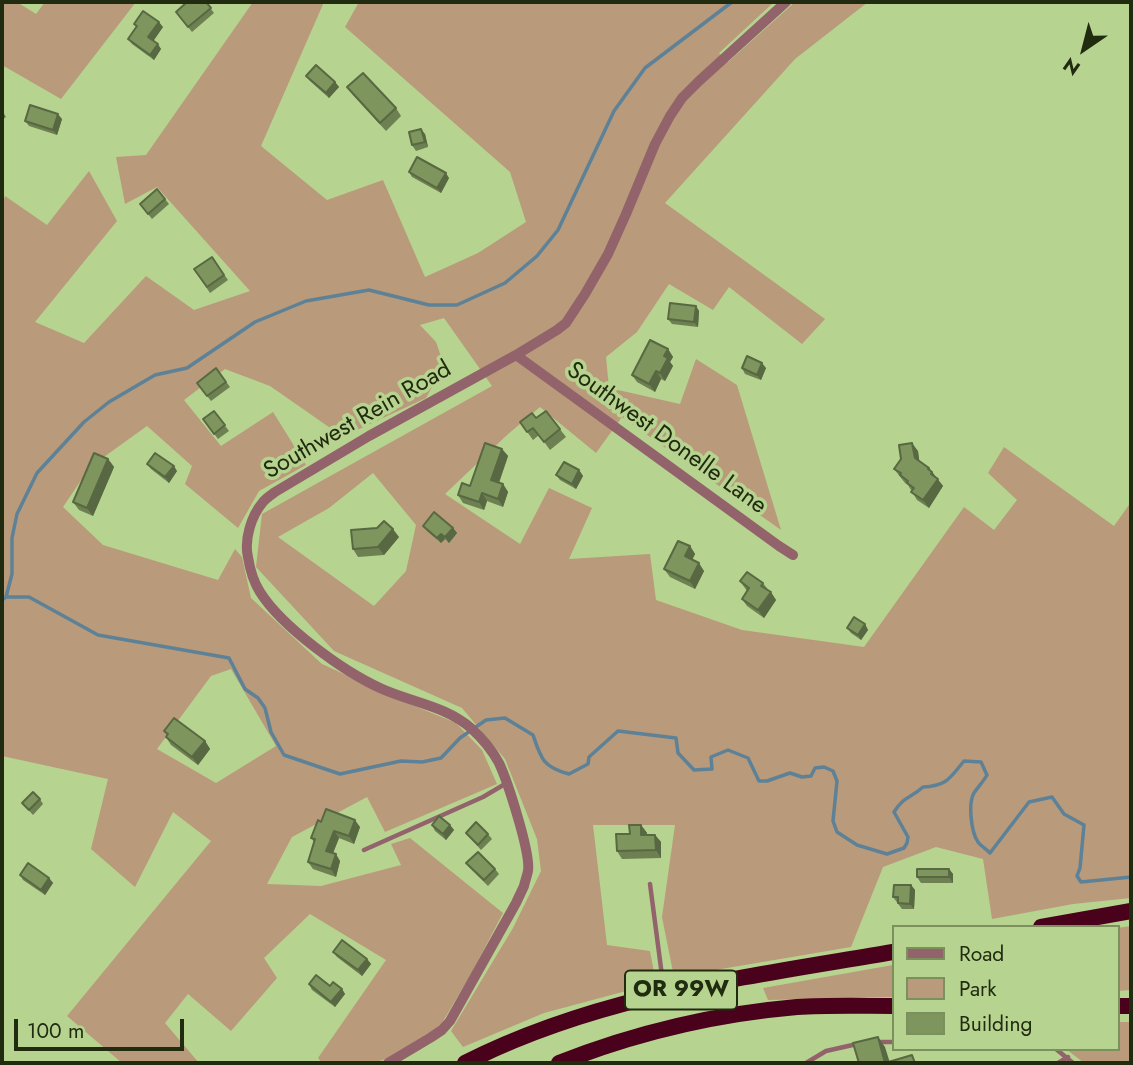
<!DOCTYPE html>
<style>
body{margin:0}
#map{position:relative;width:1133px;height:1065px;overflow:hidden;background:#b7d390;font-family:Jost,sans-serif}
canvas{display:block}
.frame{position:absolute;inset:0;border:4px solid #212b10;pointer-events:none}
.legend{position:absolute;left:892px;top:925px;width:228px;height:126px;box-sizing:border-box;background:#b7d390;border:2px solid #7b905d;margin:0;padding:9px 12px;list-style:none;font-size:21px;color:#212b10}
.legend li{display:flex;align-items:center;gap:14px;height:35px}
.legend b{width:35px;border:2px solid #7b905d}
.north{position:absolute;left:1049px;top:14px;width:70px;height:70px;-webkit-text-stroke:5px #b7d390;paint-order:stroke;rotate:215deg;font-size:19px;font-weight:700;line-height:28px;text-align:center;color:#212b10}
.north::after{content:'';display:block;margin:auto;width:24px;height:32px;background:#212b10;clip-path:polygon(50% 0,100% 100%,50% 72%,0 100%)}
.scale{position:absolute;left:14px;top:1019px;width:170px;height:32px;box-sizing:border-box;border:4px solid #212b10;border-top:0;padding-left:9px;font-size:21px;line-height:24px;white-space:nowrap;color:#212b10;-webkit-text-stroke:5px #b7d390;paint-order:stroke}
</style>
<div id="map">
<canvas width="1133" height="1065"></canvas>
<div class="frame"></div>
<ul class="legend">
<li><b style="height:9px;background:#93636c"></b>Road</li>
<li><b style="height:19px;background:#b99a7a"></b>Park</li>
<li><b style="height:19px;background:#7e955e"></b>Building</li>
</ul>
<div class="north">N</div>
<div class="scale">100 m</div>
</div>
<script>
const ctx = document.querySelector('canvas').getContext('2d');
ctx.lineJoin = 'round';
function paint(path, color) { ctx.fillStyle = color; ctx.fill(path, 'evenodd'); }
function stroke(path, color, width, dash) { ctx.strokeStyle = color; ctx.lineWidth = width; ctx.lineCap = dash ? 'butt' : 'round'; ctx.setLineDash(dash || []); ctx.stroke(path); }
function write(font, color, halo, rows, align = 'center') {
  ctx.font = font + ' Jost,sans-serif'; ctx.lineWidth = 7; ctx.setLineDash([]); ctx.textBaseline = 'middle'; ctx.strokeStyle = halo; ctx.fillStyle = color; for (const [text, x, y, turn = 0] of rows) {
    ctx.save(); ctx.translate(x, y); ctx.rotate((+turn || 0) * Math.PI / 180); ctx.textAlign = isNaN(turn) ? turn : align; if (halo) ctx.strokeText(text, 0, 0); ctx.fillText(text, 0, 0); ctx.restore();
  }
}
paint(new Path2D(`
 M2 2H17L36 14 45 2H136L61 99 2 65Z
 M253 2H324L261 146 327 200 383 180 425 277 478 253 526 222 510 172 345 27 359 2H774L719 53 728 62 795 2H868L795 59 665 203 825 319 802 344 729 287 713 310 669 284 637 332 606 357 609 388 680 404 696 359 737 385 781 530 622 417 596 453 540 407 507 435 445 494 520 544 549 488 592 508 569 559 650 554 656 600 742 630 864 647 964 507 994 530 1017 500 988 473 1004 447 1114 526 1131 502V898L1073 904 992 919 983 859 936 847 883 867 851 947 674 977 662 917 675 825H593L607 945 650 951 656 983 544 1013 463 1047 451 1031 513 928 541 871 537 839 505 759 462 708 334 651 256 567 262 514 492 386 444 318 420 325 436 342 444 365 426 398 355 431 345 420 336 432 270 386 225 369 184 400 221 446 273 412 306 465 259 491 238 528 185 484 192 466 147 426 90 467 63 507 103 545 218 580 235 549 242 557 251 598 322 664 410 704 456 723 482 750 497 784 385 832 367 797 292 837 267 884 321 886 401 865 391 844 410 838 503 913 472 972 439 1028 388 1058 374 1063H322L318 1058 386 960 310 914 264 958 277 978 231 1031 188 994 165 1023 199 1063H122L67 1016 211 841 173 812 135 887 91 849 108 779 2 756V205L5 196 47 225 89 171 117 221 35 322 84 343 146 276 194 310 250 291 157 187 125 204 116 157 146 155ZM373 473 416 525 406 571 374 606 278 537 329 508ZM231 669 276 746 216 783 157 749 211 676Z
 M1131 926V990L1117 991V928Z
 M893 965V997L768 1000 763 988Z
 M1117 1022H1131V1063H1084L1066 1049H1117Z`), '#b99a7a');
stroke(new Path2D(`
 M6 597 12 574V538L17 514 37 473 84 422 109 402 155 375 187 368 255 322 306 301 369 290 429 305H457L505 283 537 256 558 230 614 111 645 68 732 2
 M2 600 6 597H29L98 635 229 658 245 689 258 698 265 708 271 732 284 755 340 774 401 761 422 762 441 758 460 738 486 720 505 718 533 735C541 759 543 767 569 774L588 764 589 757 618 731 676 738 678 753 694 770 712 769 711 757 728 750 748 758 759 781H767L790 773 802 777 811 776 815 768 824 767 833 771 837 781 833 821 837 832 857 845 887 854 904 848 907 843 908 837 894 812C905 795 910 799 923 787 947 786 950 778 964 761L981 762 987 775C983 782 978 787 974 793 968 803 971 832 978 842 981 846 986 849 990 853L1029 802 1052 797 1064 814 1084 825 1080 868 1077 876 1081 882 1131 877`), '#5d8298', 3.5);
stroke(new Path2D(`
 M364 850 483 797 505 784
 M650 884 664 991
 M876 1042H893
 M1056 1049 1073 1063
 M806 1063 826 1051 857 1044
 M1058 1063 1068 1057`), '#93636c', 4.5);
stroke(new Path2D(`
 M516 355 779 546 793 555
 M388 1063 430 1038 442 1030 450 1021 516 903 524 886C525 881 527 876 528 871 531 853 507 780 499 763 492 750 483 739 472 729 447 706 410 702 380 688 343 671 282 627 260 592 253 581 250 570 248 557 244 540 251 516 263 502 266 498 271 495 275 492L369 436 516 355 557 330 566 323 585 294 608 254 626 214 655 144 670 116 682 98 699 81 786 2`), '#93636c', 10);
stroke(new Path2D(`
 M1041 927 1131 911
 M1117 1006H1131
 M465 1063C599 995 747 977 893 952
 M559 1063C635 1033 715 1014 797 1007 829 1005 861 1006 893 1006`), '#49011c', 16);
paint(new Path2D(`
 M206 2 214 13 192 32 176 12Z
 M134 24 163 27 153 41 161 49 154 60 132 44 128 39 136 27Z
 M306 76 335 82 339 87 329 98 310 81Z
 M347 87 396 108 401 116 386 131 353 95Z
 M2 110 6 117 2 120Z
 M62 119 57 135 29 126 25 121Z
 M425 134 428 147 416 151 412 145Z
 M409 172 449 178 441 193 412 177Z
 M165 199 169 204 152 219 140 204Z
 M212 257 228 280 210 293 194 269Z
 M696 306 699 311 698 327 672 324 668 319Z
 M668 349 673 357 670 362 673 366 665 381 661 379 655 392 637 382 632 375Z
 M216 368 230 387 211 401 197 383Z
 M742 368H766L761 380 745 374Z
 M214 411 229 431 218 439 203 419Z
 M546 411 566 437 550 450 539 435 533 440 520 422 536 418Z
 M502 449 508 456 499 483 503 484 508 492 503 507 487 501 484 510 463 503 458 495 470 486Z
 M918 451 919 461 929 468 943 486 929 508 917 500 908 485 905 483 894 469Z
 M108 459 114 467 93 516 79 510 73 502Z
 M147 464 177 471 169 483 151 469Z
 M579 470 583 476 576 489 560 480 556 475Z
 M423 526 453 528 457 533 449 543 445 539 441 543 427 531Z
 M377 528 399 537 384 555 358 557 353 549Z
 M690 546 695 554 692 560 704 571 695 589 670 577 664 569Z
 M740 581 763 583 776 600 764 618 747 606 742 599 747 591Z
 M865 624 868 630 861 640 851 633 847 628Z
 M164 731 205 741 210 749 198 765 171 745 166 737 167 736Z
 M40 799 43 804 33 815 22 803Z
 M321 822 360 827 354 844 339 838 333 853 340 861 336 877 313 869 308 862 314 842 311 838Z
 M432 825H450L454 830 446 840 435 831Z
 M641 825 647 833V835H655L661 842V858L622 859 617 851 630 834Z
 M466 833 488 834 492 839 481 850Z
 M466 863 495 869 499 874 488 886 470 868Z
 M949 869 953 874V883H921L917 877Z
 M20 875 49 878 53 883 45 895 23 880Z
 M911 885 915 890 914 909H902L893 897Z
 M333 952 367 959 371 964 362 976 337 957Z
 M309 984 330 986 342 989 345 994 335 1007 312 990Z`), '#6c8051');
paint(new Path2D(`
 M159 22 163 27 152 43 148 37Z
 M158 44 161 49 154 60 150 55Z
 M335 82 339 87 329 98 326 93Z
 M58 114 62 119 57 135 53 130Z
 M421 129 425 134 428 147 425 142Z
 M446 173 449 178 441 193 437 188Z
 M696 306 699 311 698 327 694 322Z
 M668 349 673 357 670 362 673 366 665 381 660 373 664 356Z
 M762 363 766 368 761 380 757 375Z
 M656 371 661 379 655 392 649 384Z
 M912 443 918 451 920 466 915 458Z
 M502 449 508 456 497 488 491 480Z
 M108 459 114 467 93 516 87 508Z
 M174 466 177 471 169 483 165 477Z
 M929 468 943 486 929 508 923 500Z
 M579 470 583 476 576 489 572 484Z
 M503 484 508 492 503 507 498 499Z
 M482 493 487 501 484 510 479 502Z
 M453 528 457 533 449 543 445 537Z
 M393 529 399 537 384 555 378 547Z
 M441 534 445 539 441 543 437 538Z
 M690 546 695 554 690 564 685 556Z
 M699 563 704 571 695 589 690 581Z
 M771 592 776 600 764 618 758 610Z
 M865 624 868 630 861 640 858 635Z
 M205 741 210 749 198 765 192 757Z
 M355 820 360 827 354 844 349 836Z
 M450 825 454 830 446 840 443 834Z
 M641 825 647 833V843L641 835Z
 M334 831 339 838 331 858 326 851Z
 M655 835 661 842V858L656 850Z
 M336 854 340 861 336 877 331 869Z
 M949 869 953 874V883L949 877Z
 M49 878 53 883 45 895 41 890Z
 M911 885 915 890 914 909 910 904Z
 M367 959 371 964 362 976 358 970Z
 M342 989 345 994 335 1007 331 1002Z
 M878 1037 885 1047 890 1063H885Z`), '#586842');
const building = new Path2D(`
 M187 2H206L211 8 188 27 176 12Z
 M143 11 159 22 148 37 158 44 150 55 128 39 137 26 134 24Z
 M316 65 335 82 326 93 306 76Z
 M363 73 396 108 380 123 347 87Z
 M30 105 58 114 53 130 25 121Z
 M421 129 425 142 412 145 409 132Z
 M417 157 446 173 437 188 409 172Z
 M157 189 165 199 148 214 140 204Z
 M212 257 224 275 207 287 194 269Z
 M670 303 696 306 694 322 668 319Z
 M650 340 668 349 664 356 668 358 660 373 656 371 649 384 632 375Z
 M747 356 762 363 757 375 742 368Z
 M216 368 226 382 207 396 197 383Z
 M214 411 225 425 214 434 203 419Z
 M546 411 560 429 544 442 533 428 527 432 520 422 532 413 536 418Z
 M485 443 502 449 491 480 503 484 498 499 482 493 479 502 458 495 462 483 470 486Z
 M912 443 915 458 929 468 928 469 932 472 931 474 938 479 923 500 911 492 914 488 907 483 908 481 900 475 901 473 894 469 901 459 899 445Z
 M94 453 108 459 87 508 73 502Z
 M155 453 174 466 165 477 147 464Z
 M564 462 579 470 572 484 556 475Z
 M434 512 453 528 445 537 441 534 437 538 423 526Z
 M384 521 393 529 378 547 353 549 351 530 377 528Z
 M678 541 690 546 685 556 699 563 690 581 664 569Z
 M747 572 763 583 761 586 771 592 758 610 742 599 749 588 740 581Z
 M854 617 865 624 858 635 847 628Z
 M174 718 205 741 192 757 166 737 168 734 164 731Z
 M33 792 40 799 29 810 22 803Z
 M326 809 355 820 349 836 334 831 326 851 336 854 331 869 308 862 315 839 311 838 318 820 321 822Z
 M439 816 450 825 443 834 432 825Z
 M476 822 488 834 478 845 466 833Z
 M629 825H641V835H655L656 850 617 851 616 834H630Z
 M478 852 495 869 484 880 466 863Z
 M28 863 49 878 41 890 20 875Z
 M917 869H949V877H917Z
 M894 885H911L910 904 898 903V897H893Z
 M342 940 367 959 358 970 333 952Z
 M316 975 330 986 333 982 342 989 331 1002 309 984Z
 M878 1037 885 1063 912 1055 915 1063H859L853 1043Z`);
paint(building, '#7e955e');
stroke(building, '#586842', 2);
for (const [x, y, w] of [
 [681,990,112]
]) { const box = new Path2D(); box.roundRect(x - w / 2, y - 19.5, w, 39, 5); ctx.fillStyle = '#b7d390'; ctx.fill(box); stroke(box, '#212b10', 2); }
write('bold 23px', '#212b10', null, [
 ["OR 99W",681,990]
]);
write('24px', '#212b10', '#b7d390', [
 ["Southwest Rein Road",358,421,-30],
 ["Southwest Donelle Lane",666,439,36]
]);
</script>
